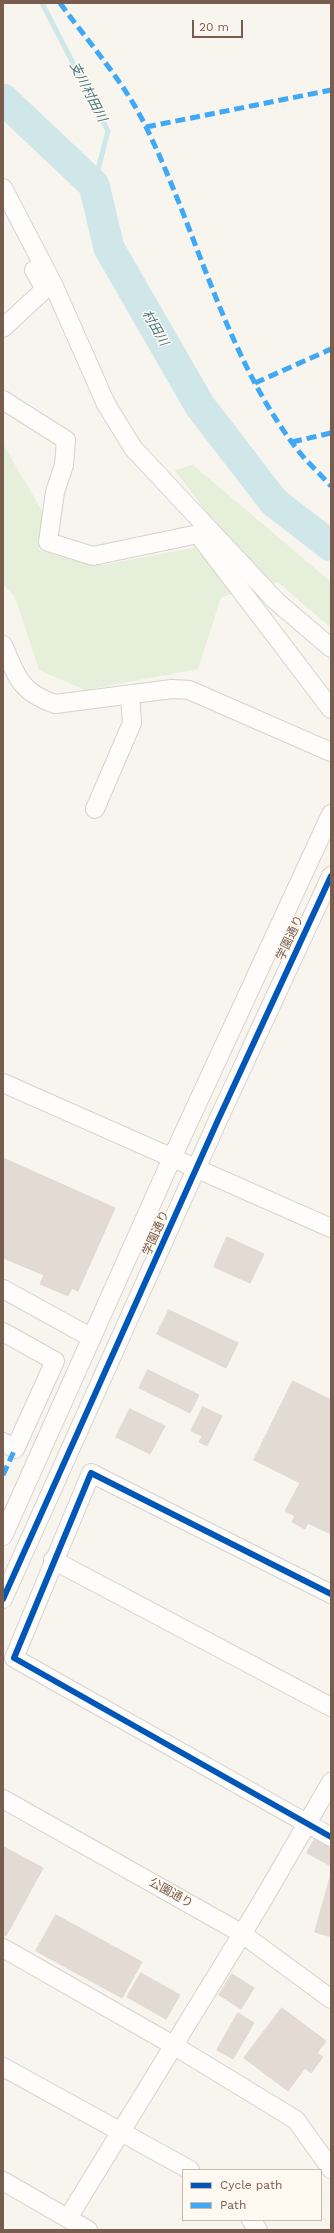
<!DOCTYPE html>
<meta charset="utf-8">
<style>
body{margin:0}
#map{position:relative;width:334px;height:2233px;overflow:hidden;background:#f8f4ee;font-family:"Work Sans",sans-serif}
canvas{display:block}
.frame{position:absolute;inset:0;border:4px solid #785c4d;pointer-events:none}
.legend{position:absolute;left:182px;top:2169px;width:140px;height:52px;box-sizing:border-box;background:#fff9f1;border:1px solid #c9baaf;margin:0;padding:5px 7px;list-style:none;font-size:12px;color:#785c4d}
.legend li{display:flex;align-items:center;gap:8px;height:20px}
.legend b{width:20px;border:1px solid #c9baaf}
.scale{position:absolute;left:192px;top:20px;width:51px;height:18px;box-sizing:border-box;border:2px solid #785c4d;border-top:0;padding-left:5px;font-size:12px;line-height:14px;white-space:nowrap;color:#785c4d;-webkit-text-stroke:3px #fff9f1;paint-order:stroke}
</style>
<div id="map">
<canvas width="334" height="2233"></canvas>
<div class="frame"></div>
<ul class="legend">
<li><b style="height:5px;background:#0057b8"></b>Cycle path</li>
<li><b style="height:5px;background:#3fa9f5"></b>Path</li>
</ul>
<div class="scale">20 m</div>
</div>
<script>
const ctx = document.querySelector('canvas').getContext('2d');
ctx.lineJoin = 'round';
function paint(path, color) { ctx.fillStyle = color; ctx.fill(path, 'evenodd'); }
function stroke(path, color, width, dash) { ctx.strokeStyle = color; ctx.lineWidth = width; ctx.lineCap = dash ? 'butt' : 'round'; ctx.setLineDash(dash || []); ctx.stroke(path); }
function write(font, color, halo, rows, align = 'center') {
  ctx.font = font + ' "Work Sans","Noto Sans JP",sans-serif'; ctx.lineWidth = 3; ctx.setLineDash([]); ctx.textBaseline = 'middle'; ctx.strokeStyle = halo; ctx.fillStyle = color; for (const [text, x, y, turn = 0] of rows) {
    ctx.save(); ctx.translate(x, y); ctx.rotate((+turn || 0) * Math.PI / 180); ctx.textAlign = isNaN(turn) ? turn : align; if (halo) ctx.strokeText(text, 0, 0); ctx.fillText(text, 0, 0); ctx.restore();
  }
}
paint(new Path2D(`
 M3 444 42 511 39 550 103 565 193 548 210 517 175 470 193 465 331 582V628L278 582 221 597 198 669 85 690 39 670 15 597 3 584Z`), '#e5efd9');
stroke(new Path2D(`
 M42 3 108 131 94 185`), '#cfe7e9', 5);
stroke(new Path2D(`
 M3 99 94 185 109 248 200 406 274 502 331 546`), '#cfe7e9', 31);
const building = new Path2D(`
 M3 1158 115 1208 78 1291 72 1288 68 1296 40 1284 44 1275 3 1258Z
 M227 1237 264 1254 250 1283 214 1267Z
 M169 1310 238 1343 226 1368 157 1334Z
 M148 1370 199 1395 190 1413 139 1388Z
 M293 1381 331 1400V1534L308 1523 305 1529 292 1522 295 1516 285 1511 300 1483 254 1460Z
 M203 1407 222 1416 207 1446 199 1442 202 1436 191 1431Z
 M130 1409 165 1426 150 1454 116 1437Z
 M316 1837 331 1845V1866L307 1853Z
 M4 1847 43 1868 6 1936 3 1934Z
 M331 1874V1937L315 1932Z
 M56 1915 142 1962 122 1998 36 1951Z
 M141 1973 180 1995 166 2019 127 1997Z
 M232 1974 254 1988 241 2009 219 1995Z
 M282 2008 326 2041 317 2053 323 2057 311 2073 305 2068 288 2091 244 2058Z
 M238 2013 254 2023 233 2059 217 2050Z`);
paint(building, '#e3dad3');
stroke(building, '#e1d8d0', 1);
const minor = new Path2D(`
 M3 188 53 284 106 404 133 448 276 601 331 648
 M3 328 45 289 34 270
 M3 400 66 440 64 465 55 492 48 542 93 556 198 534 331 709
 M3 645C17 677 20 692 55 704L172 689 189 690 331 752
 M95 809 132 723 130 695
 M3 1083 331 1228
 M3 1289 92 1338
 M3 1332 55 1361 15 1449 3 1442
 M3 1536 172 1158 331 814
 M53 1560 331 1707
 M331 1594 91 1473 14 1658 331 1837
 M3 1599 218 1120 331 876
 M3 1799 241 1933 331 1999
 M3 1948 173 2045 296 2120 331 2169
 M3 2067 190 2170
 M3 2181 88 2230
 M68 2218 261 1903 331 1782
 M251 2220 258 2230`);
stroke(minor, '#d8d1cc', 20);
stroke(minor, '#fefdfc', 18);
stroke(new Path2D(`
 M60 3C89 43 125 83 146 127 198 233 224 353 296 448 306 461 319 473 331 486
 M146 127 331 90
 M255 383 331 349
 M292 442 331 433
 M3 1475 15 1449`), '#3fa9f5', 5, [10, 5]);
stroke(new Path2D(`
 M331 1594 91 1473 14 1658 331 1837
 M3 1599 218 1120 331 876`), '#0057b8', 6);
write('12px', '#785c4d', '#fff9f1', [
 ["学園通り",290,938,-65],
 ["学園通り",156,1233,-66],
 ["公園通り",171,1893,29]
]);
write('italic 13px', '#437983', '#fff9f1', [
 ["支川村田川",88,92,63],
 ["村田川",155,328,60]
]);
</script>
